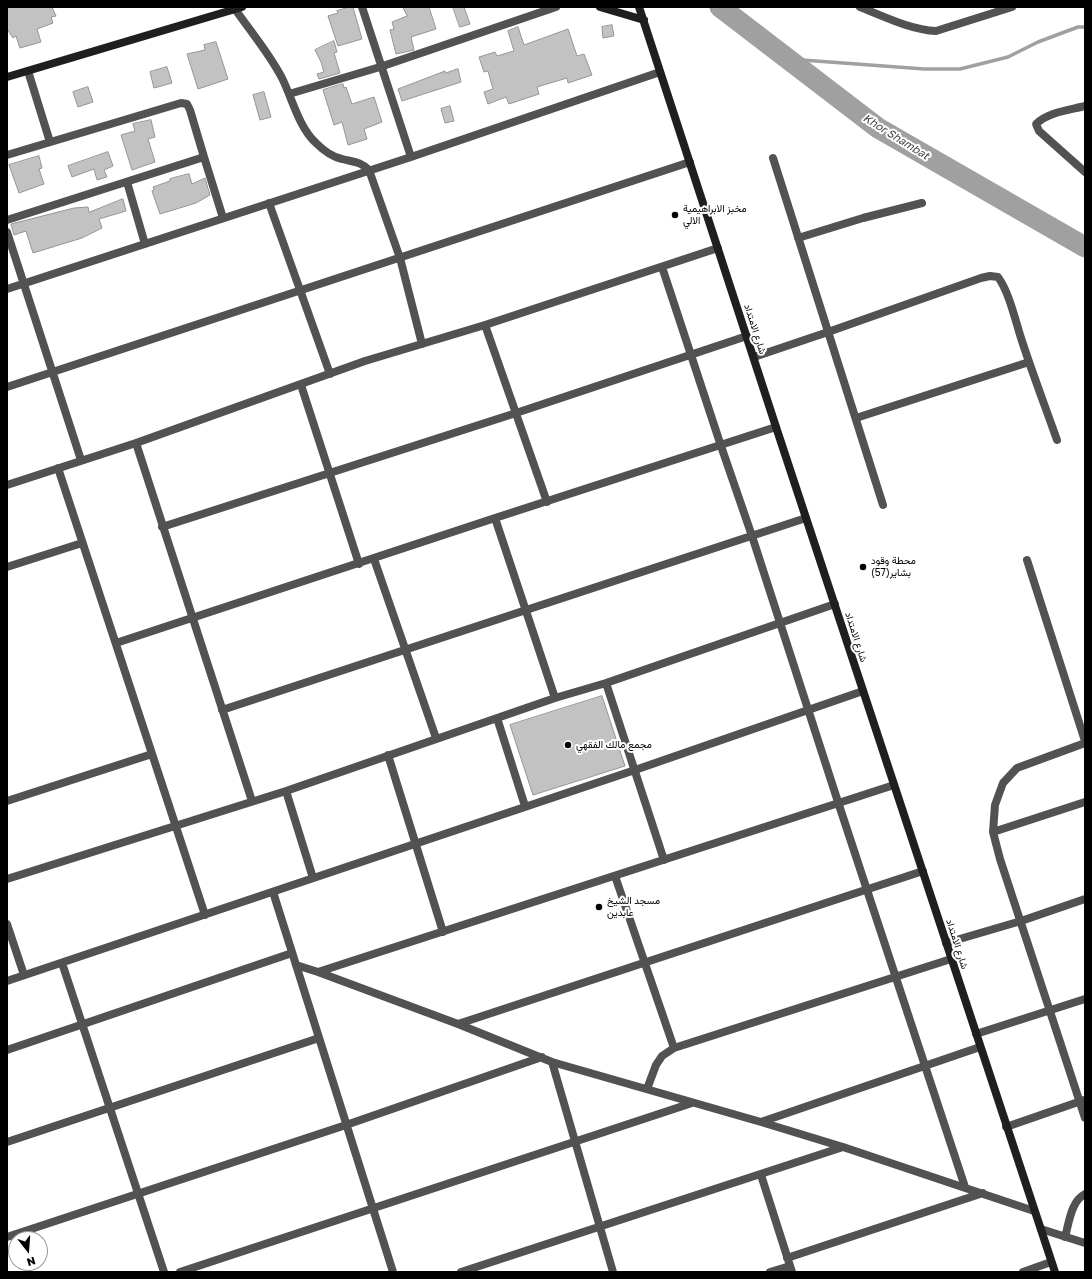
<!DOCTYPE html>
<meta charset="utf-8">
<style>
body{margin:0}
#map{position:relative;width:1092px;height:1279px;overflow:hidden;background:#fff;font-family:"Golos Text",sans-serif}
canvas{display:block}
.frame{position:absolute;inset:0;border:8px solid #000;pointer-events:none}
.north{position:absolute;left:8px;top:1231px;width:40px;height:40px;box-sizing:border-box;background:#fff;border:1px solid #999;border-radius:50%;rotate:163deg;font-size:11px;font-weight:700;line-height:16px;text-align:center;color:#000}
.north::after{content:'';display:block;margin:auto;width:14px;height:18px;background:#000;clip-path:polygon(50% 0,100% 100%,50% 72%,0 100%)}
</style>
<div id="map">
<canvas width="1092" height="1279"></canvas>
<div class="frame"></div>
<div class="north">N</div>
</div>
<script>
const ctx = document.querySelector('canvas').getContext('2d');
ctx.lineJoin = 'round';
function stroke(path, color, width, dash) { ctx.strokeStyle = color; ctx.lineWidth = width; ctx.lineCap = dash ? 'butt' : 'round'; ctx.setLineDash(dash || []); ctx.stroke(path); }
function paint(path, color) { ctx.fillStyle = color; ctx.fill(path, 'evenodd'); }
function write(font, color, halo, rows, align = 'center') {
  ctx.font = font + ' "Golos Text",Vazirmatn,sans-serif'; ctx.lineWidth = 4; ctx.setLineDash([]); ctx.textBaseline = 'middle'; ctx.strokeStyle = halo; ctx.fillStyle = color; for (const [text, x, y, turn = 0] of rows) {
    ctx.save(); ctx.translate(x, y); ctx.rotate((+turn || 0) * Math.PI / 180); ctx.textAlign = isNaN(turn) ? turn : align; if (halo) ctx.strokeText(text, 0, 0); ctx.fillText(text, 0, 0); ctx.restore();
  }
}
stroke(new Path2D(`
 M789 59 924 69H960L1008 57 1038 42 1078 27H1085`), '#a0a0a0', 3.5);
stroke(new Path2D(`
 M720 7 878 128 1085 247`), '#a0a0a0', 21);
const building = new Path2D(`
 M7 7H52L56 16 51 17 53 23 37 29 41 42 20 48 16 36 13 38 7 29Z
 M350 7H353L362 39 338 46 328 16 338 13 337 11Z
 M403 7H429L436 29 411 37 414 50 396 54 390 30 394 29 392 22 407 16Z
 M453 7H464L470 24 460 27Z
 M612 25 614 36 603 38 602 27Z
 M518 27 524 45 568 29 577 56 584 54 592 75 568 83 567 78 537 87 539 94 509 104 506 97 488 104 484 92 493 89 488 71 484 72 479 57 495 52 497 56 514 51 508 31Z
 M334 41 337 52 334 53 340 73 319 79 317 74 324 72 321 62 315 50Z
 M216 42 228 79 198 89 187 54 205 50 204 45Z
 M167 67 172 83 154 88 150 72Z
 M458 69 461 82 402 101 398 89 445 71V73Z
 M343 84 344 88 346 87 352 104 374 97 382 122 364 129 367 139 348 145 342 122 334 125 323 90Z
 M88 87 93 102 78 107 73 92Z
 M264 92 271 117 260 120 253 95Z
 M450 106 454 121 445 123 441 109Z
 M151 120 155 137 148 139 155 162 132 170 121 135 135 131 133 124Z
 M108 152 113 166 104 170 107 177 97 180 94 169 72 177 68 166Z
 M39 156 42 168 39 169 44 184 19 193 9 165Z
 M189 174 192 184 205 178 210 195 196 203 160 214 152 191 154 190 153 187 170 181V179Z
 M123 199 126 211 99 219 102 228 82 238 33 253 26 231 14 235 11 224 74 208 88 207 89 212Z
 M602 696 625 766 533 795 510 725Z`);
paint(building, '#c2c2c2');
stroke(building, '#969696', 1);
stroke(new Path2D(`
 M362 7 411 157
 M860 7C883 16 911 30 936 31L1012 7
 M235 9C251 32 269 53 282 78 292 98 299 128 316 143 323 150 332 157 342 159 353 162 360 161 369 170L400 258 422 344
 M28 71 50 142
 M289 94 380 67 556 7
 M1085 106C1069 110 1048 112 1036 124L1039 131 1085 172
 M7 155 181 103 187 104 190 110 204 157
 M773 158 883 505
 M127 182 145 244
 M269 203 330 374
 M7 220 204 157 223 218
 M7 232 81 460
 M798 238 863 218 922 203
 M662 267 721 446 752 536 838 802 867 890 965 1187
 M7 289 411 157 660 72
 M485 325 547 502
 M754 357 828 332 981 278 990 276 998 277C1009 292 1015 319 1021 338 1032 372 1045 406 1057 440
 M301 385 359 564
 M7 387 690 162
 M856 418 1029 362
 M136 443 252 801
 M58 468 205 915
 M7 485 136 443 365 361 485 325 718 248
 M495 518 555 698
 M162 527 516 413 747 336
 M374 559 436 738
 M1027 560 1085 741
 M7 567 82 543
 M116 643 495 518 776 427
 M606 683 664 860
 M222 710 806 518
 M497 718 525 806
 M1085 743 1017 768 1003 783 995 805 993 832 1000 859 1085 1118
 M388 755 443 932
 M286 791 313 878
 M7 801 152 754
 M993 832 1085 802
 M615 876 674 1048 662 1056 656 1065 647 1089
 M7 879 286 791 555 698 606 683 835 604
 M273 892 393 1272
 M7 924 24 975
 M946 943 1021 921 1085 899
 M62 963 164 1272
 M296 965 318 972 458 1024 552 1062 761 1122 843 1147 1034 1211
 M318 972 894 785
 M7 981 635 770 863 691
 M458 1024 923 871
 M976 1034 1085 999
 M674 1048 951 959
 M7 1050 292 953
 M552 1062 613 1272
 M761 1122 980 1047
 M1006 1127 1084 1100
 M7 1142 319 1038
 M761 1175 792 1272
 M1041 1229 1085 1243
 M7 1237 346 1125 542 1057
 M1065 1237C1069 1223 1071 1201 1085 1194
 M787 1258 983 1193
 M180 1272 692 1103
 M461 1272 843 1147
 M770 1272 790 1266
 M1023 1272 1051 1262`), '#525252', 8);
stroke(new Path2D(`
 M600 7 644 20
 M639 7 776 427 1055 1272
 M7 77 242 7`), '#1f1f1f', 8);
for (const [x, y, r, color] of [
 [675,215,4,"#000"],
 [863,567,4,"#000"],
 [568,745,4,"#000"],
 [599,907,4,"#000"]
]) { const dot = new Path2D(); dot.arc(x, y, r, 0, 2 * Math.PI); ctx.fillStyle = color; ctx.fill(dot); stroke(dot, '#fff', 1.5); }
write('10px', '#000', '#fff', [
 ["مخبز الابراهيمية",683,209],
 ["الالي",683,221],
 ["محطة وقود",871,561],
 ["بشاير(57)",871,573],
 ["مجمع مالك الفقهي",576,745],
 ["مسجد الشيخ",607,901],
 ["عابدين",607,913]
], 'left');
write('10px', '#000', '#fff', [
 ["شارع الامتداد",755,329,72],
 ["شارع الامتداد",856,637,72],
 ["شارع الامتداد",957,944,72]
]);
write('italic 11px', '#414141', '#fff', [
 ["Khor Shambat",896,137,32]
]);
</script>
